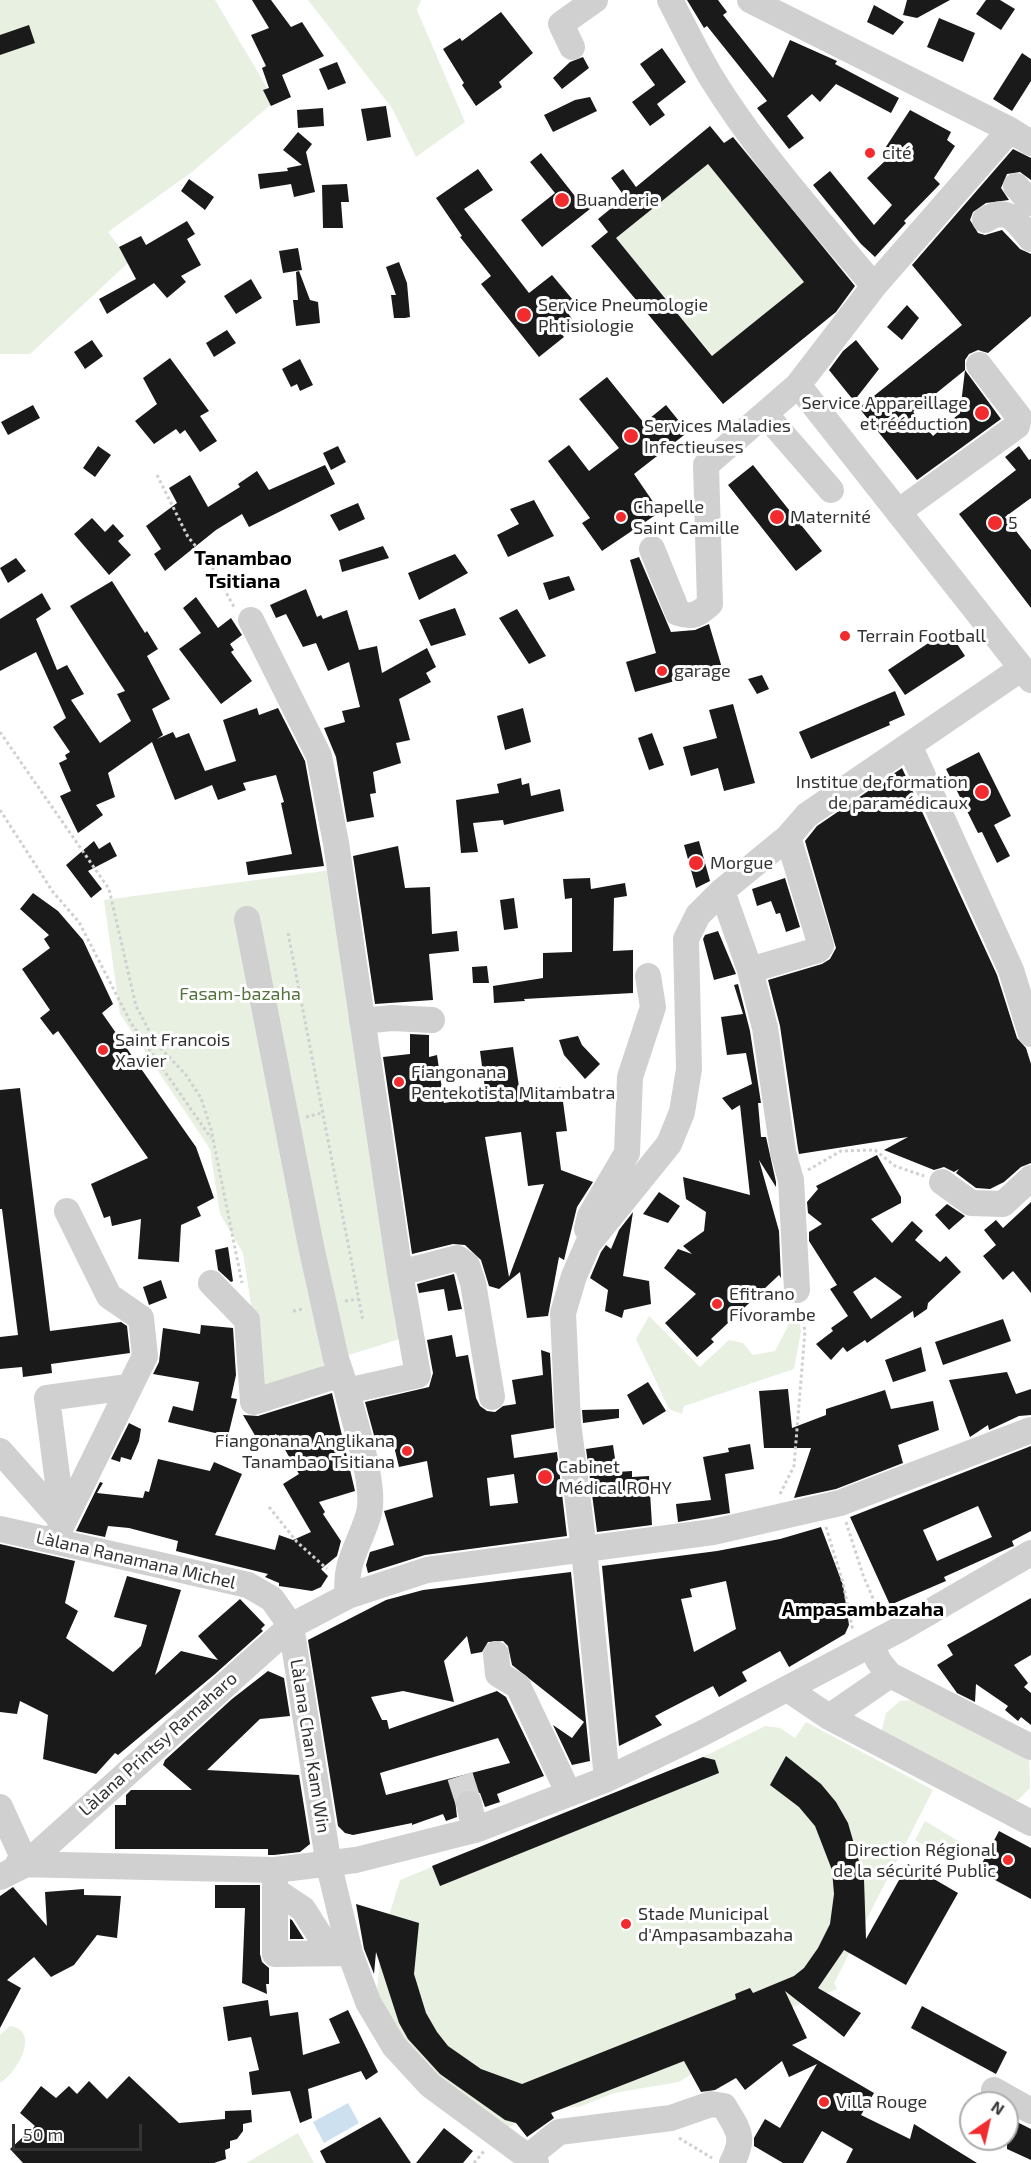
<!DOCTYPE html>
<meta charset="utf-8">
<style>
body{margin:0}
#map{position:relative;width:1031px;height:2163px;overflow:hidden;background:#fff;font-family:"Exo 2",sans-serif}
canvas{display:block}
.north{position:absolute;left:959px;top:2091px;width:60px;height:60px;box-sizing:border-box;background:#fff;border:2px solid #adadad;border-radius:50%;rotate:34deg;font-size:16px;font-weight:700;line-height:24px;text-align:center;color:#333}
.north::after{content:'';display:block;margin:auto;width:21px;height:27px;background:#f22c2e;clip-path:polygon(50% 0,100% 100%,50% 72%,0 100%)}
.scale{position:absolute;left:12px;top:2124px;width:130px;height:27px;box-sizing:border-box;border:3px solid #333;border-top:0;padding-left:8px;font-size:18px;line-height:21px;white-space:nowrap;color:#333;-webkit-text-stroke:4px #fff;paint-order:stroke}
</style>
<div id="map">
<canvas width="1031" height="2163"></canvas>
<div class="north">N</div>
<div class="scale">50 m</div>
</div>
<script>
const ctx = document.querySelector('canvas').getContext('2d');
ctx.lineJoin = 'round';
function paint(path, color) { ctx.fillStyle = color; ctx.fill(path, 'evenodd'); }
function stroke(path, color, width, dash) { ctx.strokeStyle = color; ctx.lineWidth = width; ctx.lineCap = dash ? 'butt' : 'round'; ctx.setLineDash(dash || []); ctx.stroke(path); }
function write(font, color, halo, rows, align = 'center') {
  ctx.font = font + ' "Exo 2",sans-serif'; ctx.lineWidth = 6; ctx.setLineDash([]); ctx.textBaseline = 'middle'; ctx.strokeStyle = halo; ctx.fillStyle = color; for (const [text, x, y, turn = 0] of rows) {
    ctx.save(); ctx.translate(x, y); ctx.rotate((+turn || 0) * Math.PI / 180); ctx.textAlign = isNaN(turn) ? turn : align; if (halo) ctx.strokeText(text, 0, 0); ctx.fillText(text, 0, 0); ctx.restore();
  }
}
paint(new Path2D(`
 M0 0H215L275 101 192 172 108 232 130 261 30 354H0Z
 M308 0H421L417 10 465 122 416 157 392 108Z
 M708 164 804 282 713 356 616 238Z
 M332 870 406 1337 336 1359 265 1394 243 1253 220 1214 210 1149 120 1014 104 900Z
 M798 1308 801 1332 794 1369 684 1406 682 1414 669 1409 636 1339 649 1316 700 1367 729 1340 743 1343 753 1355 775 1351 788 1326 787 1313Z
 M913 1700 1029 1756 1030 1788 1018 1800 1003 1801 889 1743 882 1729 886 1713 900 1701Z
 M806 1722 933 1790 834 1983 837 1989 760 2020 759 2032 679 2082 614 2093 579 2107 547 2108 507 2128 419 2062 377 1994 381 1942 400 1880 703 1757 765 1726 780 1728 795 1738Z
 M925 1821 965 1845 954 1864 915 1840Z
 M10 2026C42 2031 16 2074 0 2083V2035Z
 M298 2133 314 2163H246Z`), '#e8f0e1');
paint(new Path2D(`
 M348 2103 359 2123 324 2143 313 2122Z`), '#cce0f0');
paint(new Path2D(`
 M252 0H271L291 27 302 22 324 56 282 75 291 97 271 106 263 90 269 88 262 68 266 66 251 35 269 28Z
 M687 0H718L727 12 723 15 773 78 790 40 837 61 835 64 899 98 891 113 836 84 820 102 812 94 787 116 804 138 789 149 757 108 767 101 707 26 704 28Z
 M907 0H950L917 18 903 15Z
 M986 0H1000L1015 9 1001 30 976 14Z
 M874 5 904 22 893 35 867 22Z
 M501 12 533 53 499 82 502 87 476 106 462 85 464 83 443 49 460 38 462 41Z
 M939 18 975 33 963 62 927 47Z
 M29 25 35 43 0 55V35Z
 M662 48 686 82 657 104 665 115 650 126 632 102 655 85 640 64Z
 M1022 53 1031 59V81L1012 111 993 99Z
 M583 57 589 68 562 89 553 78 570 62Z
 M337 62 346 83 328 90 319 69Z
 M590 97 597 111 553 132 544 115 575 100Z
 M386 106 391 137 367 141 361 109Z
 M323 108 324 126 298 128 297 110Z
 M910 110 951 132 947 140 955 146 934 178 940 184 904 221 906 223 875 257 861 244 813 185 830 171 874 225 892 205 867 178 886 160 880 156Z
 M710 126 724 143 733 137 855 286 836 312 723 404 591 246 608 232 598 219 625 197 611 178 623 169 636 187ZM708 164 804 282 712 356 616 238Z
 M298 132 312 144 306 152 315 192 294 197 291 184 260 189 258 174 288 171 287 168 302 165 283 150Z
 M1013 149 1031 158V180L1020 172 1007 174 1001 188 1009 200 986 203 973 212 970 220 978 233 985 235 1002 230 1020 249 1031 254V316L988 353 978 350 969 354 965 360V370L913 412 933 436 960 413 965 370 1001 419 917 480 859 408 962 325 912 265Z
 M541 153 578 200 587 195 595 205 542 247 521 220 555 193 530 162Z
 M478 169 493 190 464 209 529 293 552 275 573 300 564 307 572 319 558 330 564 337 539 357 481 284 491 276 460 237 462 236 436 198Z
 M189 179 214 197 205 210 181 191Z
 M347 184 349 202H341L343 228H323L322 185Z
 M187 221 195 234 187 239 201 265 181 276 186 282 167 298 154 283 107 314 99 299 136 279 119 247 141 236 146 245Z
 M298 248 302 270 283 273 279 251Z
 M399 262 407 283 410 317 405 318H394L391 295H396L386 267Z
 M299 271 310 300 318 302 320 323 296 326 293 300H298L296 272Z
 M251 279 262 298 236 314 224 296Z
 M907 305 919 318 902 340 887 327Z
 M227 330 236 343 214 357 206 343Z
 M92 340 103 356 85 369 74 352Z
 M856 340 879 369 854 401 829 370 843 351Z
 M170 358 209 411 200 416 217 441 200 452 185 430 180 434 176 429 154 444 135 421 157 404 143 378Z
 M300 359 313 385 300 391 297 384 291 387 282 369Z
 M607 377 644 423 666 405 688 432 634 474 660 512 602 551 582 523 590 518 548 461 569 445 589 471 619 448 579 399Z
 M33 405 40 418 8 435 1 422Z
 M98 446 111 455 95 477 83 468Z
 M338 446 346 462 331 470 323 453Z
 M1019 446 1029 460 1031 459V498L1005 517 1031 550V608L959 514 1016 470 1005 457Z
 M325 465 335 484 249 527 242 514 216 530 165 571 154 554 161 549 146 526 177 503 169 488 190 475 208 507 240 487 238 484 257 471 269 490Z
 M753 465 822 551 796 571 728 485Z
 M534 500 554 536 508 557 497 535 519 524 510 509Z
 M358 503 365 519 339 531 330 515Z
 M92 518 105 532 113 524 124 536 118 541 131 555 109 575 74 534Z
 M383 546 389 558 342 572 339 560Z
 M455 554 468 573 419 600 408 573Z
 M639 557 671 632 695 630 709 624 722 668 635 692 626 662 656 653 630 560Z
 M16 558 26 571 8 583 0 568Z
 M569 576 575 590 549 600 543 583Z
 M112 581 145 633 147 631 158 649 147 656 170 699 152 709 163 735 157 739 173 732 176 738 189 733 205 771 236 761 223 720 257 708 259 715 278 708 305 761 324 866 248 875 246 862 292 854 281 803 284 802 276 775 243 783 246 790 218 800 212 785 175 800 152 742 108 773 115 797 96 805 103 815 78 833 60 796 71 791 59 763 67 759 65 755 70 752 53 727 66 718 36 652 0 671V619L42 593 51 609 36 619 57 670 67 665 84 694 71 700 100 743 131 721 117 694 125 691 70 606Z
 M306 589 317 617 321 615 323 619 347 610 359 650 377 646 382 673 427 648 436 667 426 673 431 682 399 699 410 740 396 743 401 763 373 772 376 793 370 794 374 817 347 822 336 757 324 728 345 722 342 711 360 707 349 662 328 671 316 643 303 647 286 614 276 618 270 605Z
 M196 597 218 628 231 618 242 635 230 644 234 650 231 652 252 681 221 704 179 649 201 633 183 608Z
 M455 608 466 635 431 646 419 620Z
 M517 609 546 656 529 664 499 618Z
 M948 630 965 656 905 695 888 670Z
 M762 675 769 689 757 694 748 679Z
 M895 691 905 715 889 722 890 725 811 759 799 732Z
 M733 704 755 783 724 791 718 768 691 776 683 747 717 738 709 710Z
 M523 708 531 742 505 750 497 716Z
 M652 733 664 765 649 770 638 738Z
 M979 752 1011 816 994 825 1010 856 997 863 982 832 978 833 946 769Z
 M902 768 997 975 1017 1038 1026 1048 1031 1064V1163L1021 1167 1004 1182 990 1189 976 1188 956 1173 959 1169 954 1172 944 1167 934 1170 884 1150 908 1137 799 1154 798 1149 780 1026 768 980 822 964 830 959 836 948 805 841 817 826Z
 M521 778 522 785 529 783 531 796 560 789 564 811 504 825 503 820 473 823 478 852 461 853 456 800 499 793 497 784Z
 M94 841 99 849 110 842 117 856 88 871 102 889 91 898 66 865Z
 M699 841 710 881 696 888 684 845Z
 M398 846 405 888 430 887 432 934 457 931 459 951 429 954 433 1000 375 1004 353 856Z
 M590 878 591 889 625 883 627 896 614 898 613 951 633 950V993L524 999 525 1001 494 1003 493 986 543 978V953L572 952V898L565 899 563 879Z
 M785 878 800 927 786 932 780 913 776 914 771 901 757 906 752 889Z
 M33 893 58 911 83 940 113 1004 102 1013 196 1147 214 1198 197 1207 201 1216 181 1225 179 1262 138 1259 141 1219 112 1226 110 1216 104 1218 91 1184 148 1158 58 1031 53 1035 40 1018 50 1010 22 969 50 948 44 939 49 935 20 909Z
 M514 898 518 928 504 930 500 900Z
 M718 931 736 974 714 980 703 939 705 935Z
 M487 966 489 983H473L472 967Z
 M738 984 750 1031 761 1103H758L761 1137H766L776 1182V1187L759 1160 779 1231 781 1278 779 1275 711 1339 714 1342 697 1357 665 1323 696 1294 664 1268 678 1249 692 1254 683 1246 704 1231 706 1212 686 1199 683 1177 750 1195 740 1105 732 1110 722 1098 752 1084 746 1053 727 1055 721 1017 743 1014 734 985Z
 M410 1034 429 1035V1057L437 1055 444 1103 486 1096 480 1051 513 1047 520 1093 561 1087 567 1131 556 1132 561 1170 593 1182 577 1207 564 1260 559 1257 548 1316 527 1318 520 1272 499 1289 489 1286 481 1260 465 1245 453 1244 412 1254 383 1057 410 1054ZM521 1132 528 1186 544 1184 509 1277 485 1137Z
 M578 1036 582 1045 600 1064 585 1079 564 1055 559 1040Z
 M20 1088 50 1331 121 1322 127 1326 130 1353 51 1364 52 1373 23 1377 22 1367 0 1369V1337L18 1335 2 1209H0V1090Z
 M877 1155 901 1197V1203L871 1219 892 1243 912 1221 923 1231 915 1240 940 1262 946 1256 961 1272 928 1303 927 1309 914 1318 913 1311 867 1343 865 1340 847 1352 843 1347 831 1360 816 1344 833 1331 831 1328 848 1316 830 1289 837 1285 809 1241V1232L822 1224 808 1213 807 1202 818 1189 816 1186ZM875 1277 902 1297 871 1319 853 1292Z
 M659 1192 680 1206 668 1223 643 1214Z
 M1031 1202V1293L1013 1271 1003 1280 983 1256 996 1245 984 1230 996 1220 1003 1228Z
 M947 1204 965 1216 949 1230 935 1215Z
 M633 1212 623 1276 649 1281 651 1304 624 1310 622 1318 605 1311 608 1290 590 1278 601 1252 606 1245 611 1249 619 1230Z
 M228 1247 233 1281 231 1282 218 1270 215 1250Z
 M454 1274 462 1309 448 1311 444 1289 419 1293 417 1284Z
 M161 1280 167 1298 149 1305 143 1287Z
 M1003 1319 1011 1341 943 1365 935 1342Z
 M201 1325 233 1328 236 1375 231 1398 237 1399 228 1436 168 1422 173 1406 193 1411 199 1382 153 1374 159 1362 163 1328 200 1334Z
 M452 1335 456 1357 468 1355 476 1398 480 1406 487 1411 495 1412 503 1406 516 1404 512 1380 543 1375 541 1350 550 1353 554 1428 511 1435 514 1458 557 1452 567 1536 425 1555 368 1573 366 1565 370 1552 394 1545 384 1511 433 1497 427 1461 399 1467 392 1438 375 1439 365 1402 429 1387 433 1373 427 1340ZM514 1474 518 1503 490 1506 487 1478Z
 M921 1347 926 1371 893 1382 885 1360Z
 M1007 1372 1016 1394 1031 1389V1415L1019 1416 989 1430 988 1425 970 1437 949 1380Z
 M648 1382 666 1411 643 1425 627 1395Z
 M788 1389 792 1428 826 1415V1409L885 1390 891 1409 933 1401 939 1430 898 1445 903 1463 836 1489 794 1498 811 1448H764L759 1391Z
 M332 1393 355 1491 319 1502 325 1512 323 1514 341 1541 337 1556 321 1569 328 1576 321 1587 312 1591 279 1586V1583L265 1577 268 1574 176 1551 178 1541 129 1528 108 1526 105 1537 76 1531 100 1482 103 1483 97 1493 143 1498 145 1491 149 1492 158 1459 210 1471 214 1462 242 1474 215 1535 275 1550 279 1535 293 1540 311 1532 283 1484 299 1474 276 1434 260 1444 243 1415 258 1416Z
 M619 1409V1418L583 1423 582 1410Z
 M129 1423 141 1429 139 1441 131 1460 121 1457 120 1462 111 1459Z
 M750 1444 754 1469 725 1474 730 1513 678 1522 676 1504 711 1500 703 1457 729 1452 728 1448Z
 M613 1445 617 1472 632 1471V1477L649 1476 652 1525 597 1532 586 1449Z
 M1031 1446V1531L1012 1541 1014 1546 1011 1547 944 1577 946 1581 890 1605 850 1517ZM978 1506 992 1537 937 1561 923 1530Z
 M821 1527 843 1585 849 1625 845 1634 789 1667 780 1651 742 1672 747 1681 719 1697 713 1686 655 1716 662 1725 619 1746 602 1566 717 1551 780 1539ZM726 1581 736 1629 694 1652 681 1599 692 1597 690 1589Z
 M0 1544 75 1561 65 1603 78 1611 66 1638 113 1672 141 1646 147 1625 114 1617 127 1576 181 1590 155 1675 181 1651 218 1660 198 1636 240 1599 265 1625 261 1629 263 1631 215 1674 118 1755 115 1753 96 1774 43 1759 48 1715 20 1701 17 1714 0 1712Z
 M571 1572 590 1761 572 1765 553 1725 572 1738 584 1722 512 1665 508 1646 503 1641 488 1642 482 1652 471 1654 467 1636 444 1661 454 1702 403 1691 371 1697 382 1720H387L389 1729 497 1691 506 1697 544 1776 497 1794 500 1802 485 1807 480 1793 465 1790 455 1800 457 1817 446 1821 443 1814 412 1825V1823L353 1835 345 1833 338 1826 308 1640 386 1600 423 1590ZM498 1738 510 1763 386 1795 380 1773Z
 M1031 1598V1655L1014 1665 1028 1683 1024 1687 1031 1693V1725L1021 1717 1018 1721 1005 1710 1008 1706 976 1684 975 1702 957 1693 937 1665 953 1655 947 1645Z
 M268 1671 284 1678 290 1716 260 1719 207 1770 299 1775 310 1844 300 1852 274 1855H268V1849H115V1805H126V1795L131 1790H192L163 1765 165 1760 232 1699Z
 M786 1756 821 1784 836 1802 848 1823 864 1879 866 1939 908 1864 958 1893 906 1985 844 1950 818 1988 861 2013 844 2037 785 1991 807 2038 792 2045 874 2093 861 2115 910 2139 914 2124 977 2163H846L853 2149 822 2131 803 2163H783L754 2146V2138L765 2119 780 2128 817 2064 789 2077 782 2061 745 2090 736 2078 715 2090 701 2092 684 2061 551 2113 554 2118 527 2137 516 2123 505 2120 440 2074 408 2039 399 2023 376 1952 374 1974 364 1949 356 1904 419 1923 414 1974 426 2013 437 2032 448 2046 481 2069 522 2084 736 1999 735 1994 750 1988 753 1993 794 1976 804 1968 818 1948 830 1924 834 1894 832 1870 815 1826 799 1807 770 1785Z
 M703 1757 715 1760 719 1773 440 1886 432 1866Z
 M999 1831 1031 1848V1899L978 1871Z
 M215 1885H260V1954L262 1962 269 1968V1984H266L267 1994 242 1983 245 1908H215Z
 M13 1887 47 1926 45 1892 84 1889V1895L121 1896 117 1938 97 1935 74 1965 51 1977 34 1957 7 1980 21 1988 0 2028V1896Z
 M290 1919 292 1920 304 1939H290Z
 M268 2000 270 2016 298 2012 303 2055 340 2043 329 2019 348 2010 378 2072 366 2080 361 2071 308 2089 312 2118 300 2123 290 2091 252 2095 249 2072 259 2070 251 2037 228 2041 223 2007Z
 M922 2006 1007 2052 996 2074 911 2028Z
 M129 2076 179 2123 225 2119V2111L251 2110 252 2122 243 2124V2131L237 2139 230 2141V2148L225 2150 226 2159 214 2163H23L10 2149 35 2126 20 2113 41 2086 56 2098 69 2086 77 2094 89 2081 107 2099Z
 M380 2117 411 2163H326L320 2151Z
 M1007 2117 1031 2129V2160L1007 2149Z
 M444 2128 473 2151 463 2163H416Z`), '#1a1a1a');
stroke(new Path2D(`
 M460 1776 469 1804`), '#d6d6d6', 26, [26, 13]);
stroke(new Path2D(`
 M157 475 188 537 210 563 234 607
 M0 732 109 889 136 1006 155 1042 186 1075 201 1098 211 1129 242 1283
 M0 810 53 892 79 922 131 1023 211 1138
 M288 933 363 1321
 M306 1117 322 1113
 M808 1170 841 1151 875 1150 895 1166 924 1176
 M345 1301 358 1299
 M293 1311 303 1309
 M780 1494 794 1466 805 1331 801 1310
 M269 1507 297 1542 327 1569
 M846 1522 863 1575 881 1617
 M826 1527 843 1583 853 1631
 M679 2138 712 2158
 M474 2163 484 2151`), '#d0d0d0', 3, [3, 3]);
stroke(new Path2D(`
 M670 0C683 25 696 52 711 77 757 152 818 219 874 286
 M750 0 1010 130 1031 143
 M572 47 561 24 595 0
 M1016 186 1031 203
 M985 220C1008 205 1017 222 1031 239
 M798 385 1031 680
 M765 414 831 490
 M898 512 1017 426 1019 417 979 365
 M652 549 678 613C693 618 699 614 710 604L706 465 798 385 874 286 1010 130
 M251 620 319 756 336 843 400 1273 418 1375 347 1391C354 1421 376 1485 369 1513 361 1543 343 1563 348 1596
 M909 745 1011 970 1031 1034
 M722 891 750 970 765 1028 783 1152 791 1180 797 1290
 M247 919 311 1246 336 1359 347 1391
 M750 970 818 950 821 946 788 837
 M362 1021 392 1018 432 1020
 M942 1182 971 1203 1003 1204 1031 1178
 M587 1229 590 1216 627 1153 630 1077 653 1007 648 976
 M400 1273 457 1258 467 1265 473 1283 492 1397
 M211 1283 247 1320 253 1402 341 1374
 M0 1451 63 1522
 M63 1522 47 1398 128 1387
 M0 1529 248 1585 272 1599 291 1626 329 1866 350 1953 368 2002 394 2046 430 2085 536 2163
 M54 1541 145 1356 141 1318 109 1296 67 1211
 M874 1643C873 1656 881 1665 890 1675L1031 1747
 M496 1654 498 1674 518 1686 569 1794
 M789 1690 829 1717 1031 1823
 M829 1717 890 1675
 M607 1779 584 1549 568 1422 563 1313 574 1276 588 1244 669 1144 682 1112 689 1069 686 939 698 915 722 891 788 837 807 815 1022 668
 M469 1804 475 1830
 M0 1807 26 1864
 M18 1864 275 1870 356 1860 475 1830 607 1779 701 1734 902 1628 1031 1553
 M275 1870V1954L350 1953
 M0 1877 26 1864 291 1626 348 1596 427 1570 713 1532 840 1503 1031 1430
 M276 1891 303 1909 331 1953
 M994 2090 1031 2111
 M529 2156 559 2132 671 2118 711 2104 724 2106C738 2130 746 2136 732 2163`), '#d0d0d0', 26);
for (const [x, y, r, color] of [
 [870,153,6,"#f22c2e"],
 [562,200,8,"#f22c2e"],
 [524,315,8,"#f22c2e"],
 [982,413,8,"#f22c2e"],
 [631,436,8,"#f22c2e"],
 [621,517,6,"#f22c2e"],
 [777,517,8,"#f22c2e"],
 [995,523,8,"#f22c2e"],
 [845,636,6,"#f22c2e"],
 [662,671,6,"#f22c2e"],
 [982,792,8,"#f22c2e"],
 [696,863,8,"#f22c2e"],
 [103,1050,6,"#f22c2e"],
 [399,1082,6,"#f22c2e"],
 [717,1304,6,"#f22c2e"],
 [407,1451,6,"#f22c2e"],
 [545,1477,8,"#f22c2e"],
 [1008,1860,6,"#f22c2e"],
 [626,1924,6,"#f22c2e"],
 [824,2102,6,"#f22c2e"]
]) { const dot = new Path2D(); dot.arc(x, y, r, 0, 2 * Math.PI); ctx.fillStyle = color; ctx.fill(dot); stroke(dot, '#fff', 2); }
write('18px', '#333', '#fff', [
 ["cité",882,153],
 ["Buanderie",576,200],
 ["Service Pneumologie",538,305],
 ["Phtisiologie",538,326],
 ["Service Appareillage",968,403,"right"],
 ["et rééduction",968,424,"right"],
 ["Services Maladies",644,426],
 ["Infectieuses",644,447],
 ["Chapelle",633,507],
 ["Saint Camille",633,528],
 ["Maternité",790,517],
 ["5",1008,523],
 ["Terrain Football",857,636],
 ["garage",674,671],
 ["Institue de formation",968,782,"right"],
 ["de paramédicaux",968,803,"right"],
 ["Morgue",710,863],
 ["Saint Francois",115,1040],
 ["Xavier",115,1061],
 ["Fiangonana",411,1072],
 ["Pentekotista Mitambatra",411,1093],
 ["Efitrano",729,1294],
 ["Fivorambe",729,1315],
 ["Fiangonana Anglikana",395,1441,"right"],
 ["Tanambao Tsitiana",395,1462,"right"],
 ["Cabinet",558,1467],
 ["Médical ROHY",558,1488],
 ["Direction Régional",996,1850,"right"],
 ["de la sécurité Public",996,1871,"right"],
 ["Stade Municipal",638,1914],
 ["d'Ampasambazaha",638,1935],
 ["Villa Rouge",836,2102]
], 'left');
write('18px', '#52733b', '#fff', [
 ["Fasam-bazaha",240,994]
]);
write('18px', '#333', '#fff', [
 ["Làlana Ranamana Michel",136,1560,13],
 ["Làlana Printsy Ramaharo",158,1744,-42],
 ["Làlana Chan Kam Win",310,1746,81]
]);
write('bold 20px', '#000', '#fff', [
 ["Tanambao",243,558],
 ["Tsitiana",243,581],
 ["Ampasambazaha",863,1609]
]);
</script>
